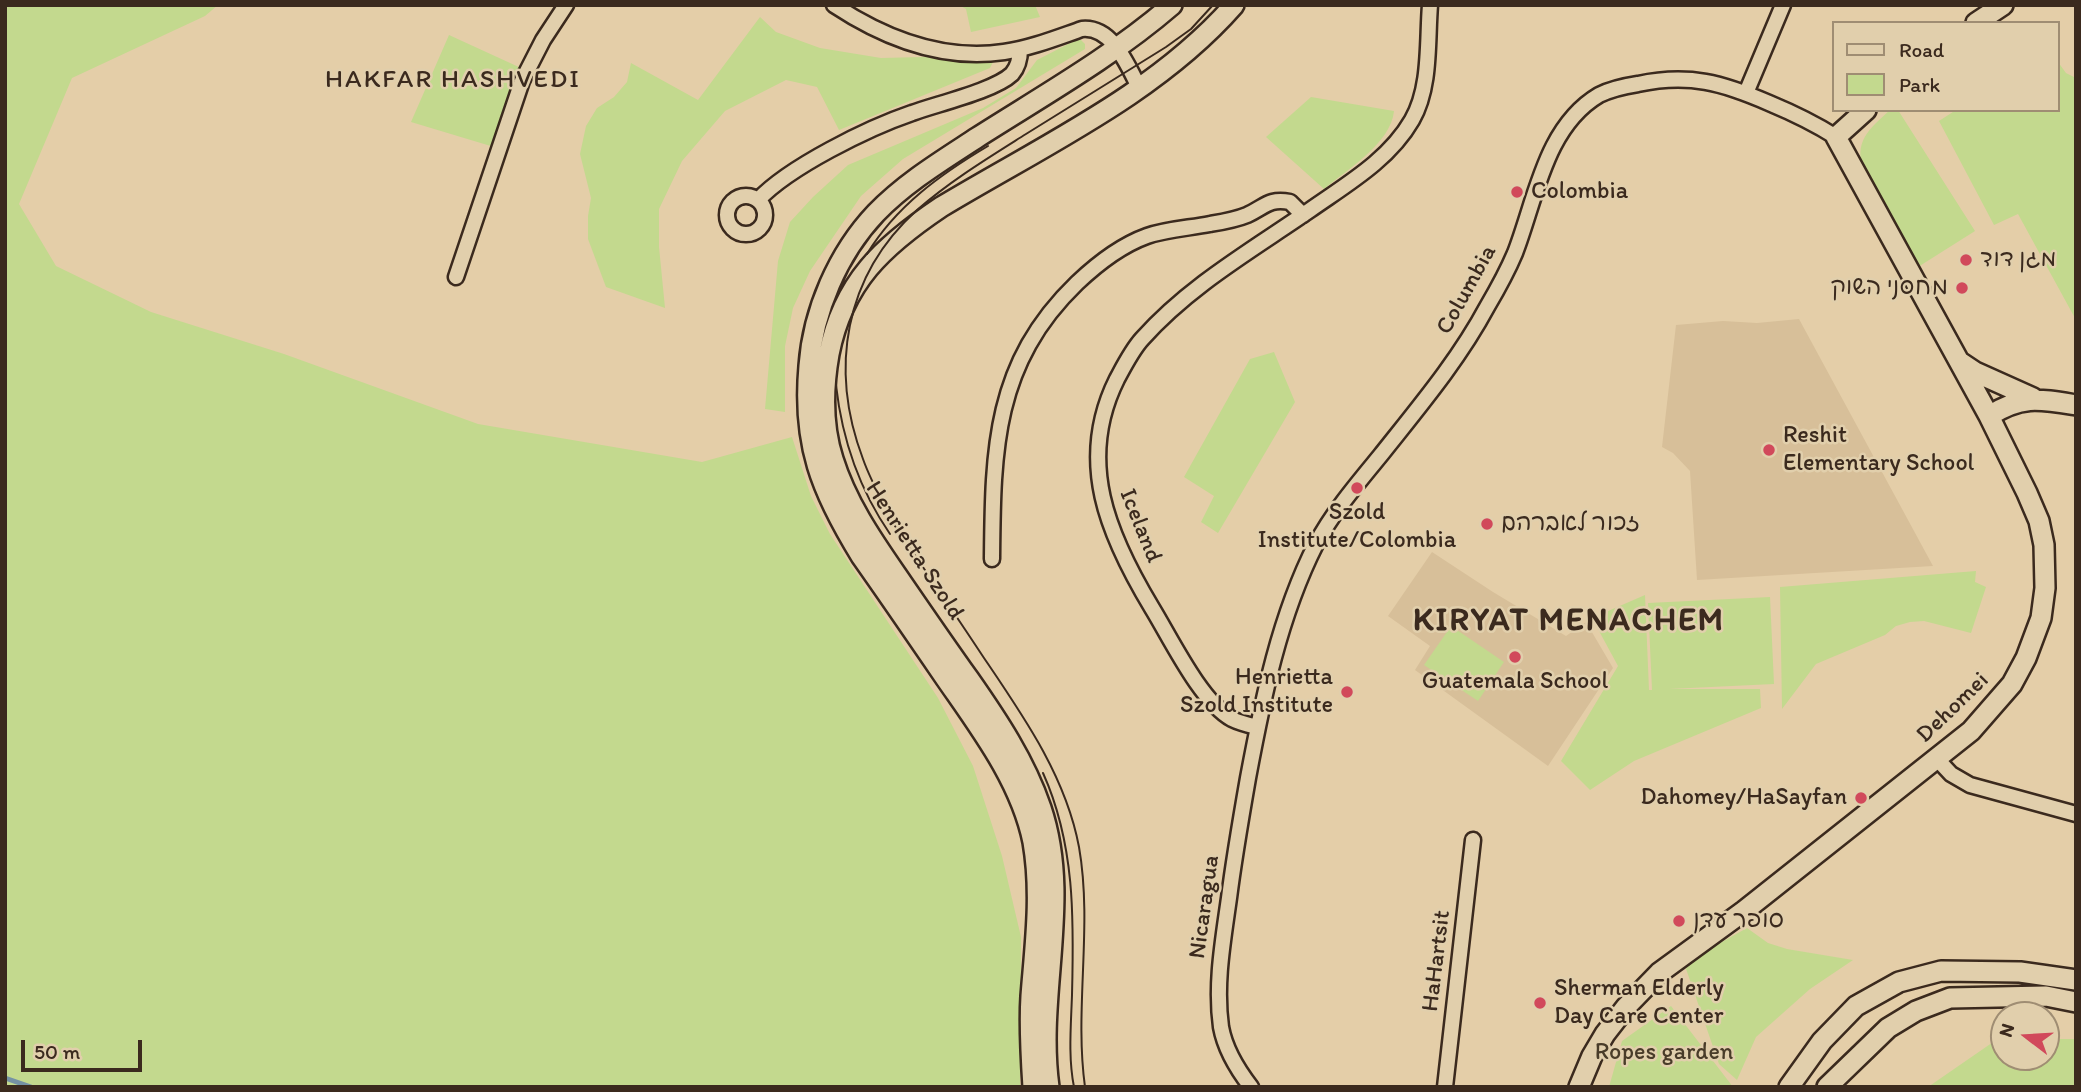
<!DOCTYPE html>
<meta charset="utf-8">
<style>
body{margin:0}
#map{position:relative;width:2081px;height:1092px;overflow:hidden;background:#e4cea8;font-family:Itim,sans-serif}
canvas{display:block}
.frame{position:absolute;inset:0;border:7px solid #3b2a1e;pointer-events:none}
.legend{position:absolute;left:1832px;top:21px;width:228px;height:91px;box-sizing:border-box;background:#e1cfac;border:2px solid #9f8d73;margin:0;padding:9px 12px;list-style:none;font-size:21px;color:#3b2a1e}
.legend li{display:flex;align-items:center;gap:14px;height:35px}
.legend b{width:35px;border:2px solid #9f8d73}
.north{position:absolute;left:1990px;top:1001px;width:70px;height:70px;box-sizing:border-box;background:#e1cfac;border:2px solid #9f8d73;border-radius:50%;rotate:287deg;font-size:19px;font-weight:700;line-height:28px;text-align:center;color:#3b2a1e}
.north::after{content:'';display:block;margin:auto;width:24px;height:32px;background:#d1495b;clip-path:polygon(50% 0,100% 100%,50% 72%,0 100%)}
.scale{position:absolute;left:21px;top:1040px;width:121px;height:32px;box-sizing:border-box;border:4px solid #3b2a1e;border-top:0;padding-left:9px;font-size:21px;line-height:24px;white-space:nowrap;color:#3b2a1e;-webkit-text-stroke:5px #e1cfac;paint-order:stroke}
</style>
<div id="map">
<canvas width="2081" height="1092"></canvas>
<div class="frame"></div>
<ul class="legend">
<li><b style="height:9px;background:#e1cfac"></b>Road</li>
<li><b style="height:19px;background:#c3d98e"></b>Park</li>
</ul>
<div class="north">N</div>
<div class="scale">50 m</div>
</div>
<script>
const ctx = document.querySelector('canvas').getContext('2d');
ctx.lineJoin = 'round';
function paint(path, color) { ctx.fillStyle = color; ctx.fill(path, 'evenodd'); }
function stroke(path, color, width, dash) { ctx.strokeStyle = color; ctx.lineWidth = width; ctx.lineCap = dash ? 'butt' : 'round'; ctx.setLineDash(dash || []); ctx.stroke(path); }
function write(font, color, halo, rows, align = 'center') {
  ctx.font = font + ' Itim,"Playpen Sans Hebrew",sans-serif'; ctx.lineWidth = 5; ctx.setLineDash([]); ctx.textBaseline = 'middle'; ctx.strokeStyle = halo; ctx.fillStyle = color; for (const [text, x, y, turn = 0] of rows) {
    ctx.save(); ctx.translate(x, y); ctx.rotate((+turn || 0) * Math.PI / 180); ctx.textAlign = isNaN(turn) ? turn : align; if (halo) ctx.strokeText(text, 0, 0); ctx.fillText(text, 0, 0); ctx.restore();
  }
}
paint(new Path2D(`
 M1799 319 1933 566 1697 580 1690 471 1673 453 1662 447 1676 325 1723 321 1757 323Z
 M1432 552 1493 592 1566 636 1586 622 1613 668 1548 766 1415 670 1430 646 1388 616Z`), '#d7bf99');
paint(new Path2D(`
 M5 5H218L205 16 72 78 19 204 56 266 151 312 284 354 478 424 702 462 792 437 811 496 830 534 938 698 973 766 1002 856 1021 937 1020 1087H5Z
 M959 5H1035L1040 17 971 32 966 9Z
 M760 17 776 32 820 48 881 58 964 56 995 58 990 68 839 130 817 87 786 80 725 111 682 161 659 209V247L665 308 606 287 588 239V216L591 198 580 154 586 126 597 108 614 97 627 82 631 63 698 100Z
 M449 35 521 68 494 147 411 122Z
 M1076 40H1081L1085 44V49L903 159 861 196 810 271 793 308 785 346V412L765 409 778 261 790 222 813 197 848 165 983 108 1016 88 1037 60Z
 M2058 62 2066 73 2076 78V320L2018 214 1994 225 1939 121 1956 110H2058Z
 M1311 97 1394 111C1391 143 1348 169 1324 189L1266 137Z
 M1890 110H1898L1975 231 1918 267 1864 171C1853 142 1869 129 1890 110Z
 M1274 352 1295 402 1218 533 1201 522 1214 496 1184 477 1250 359Z
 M1976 571 1975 582 1986 587 1971 633 1924 621 1910 622 1896 626 1885 635 1816 664 1782 709 1780 587Z
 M1645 595 1649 690H1652L1648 603 1770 597 1774 684 1669 689H1760L1761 708 1634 761 1590 790 1561 761 1618 666 1592 618Z
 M1451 626 1504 662 1478 701 1424 665Z
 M1747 928 1768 943 1787 949 1853 960 1810 989 1756 1037 1737 1080 1719 1064 1684 963Z
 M1671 1006 1733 1087H1609L1622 1041Z
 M1999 1038 2004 1039V1057H2046V1039H2076V1087H1928Z`), '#c3d98e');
stroke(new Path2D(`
 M5 1078 31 1087`), '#7592a4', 5);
const street = new Path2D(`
 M834 5C884 38 943 61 1004 52 1031 48 1056 38 1082 29 1113 26 1128 67 1140 89
 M1746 93 1783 5
 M727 215a19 19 0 1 1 38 0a19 19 0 1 1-38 0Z
 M758 200C789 167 868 128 912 113 936 104 994 91 1012 74 1018 67 1020 58 1020 49
 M456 277 522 81 543 40 566 5
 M992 559C993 451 993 364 1077 283 1096 265 1122 245 1147 236 1167 229 1190 228 1210 224 1222 222 1235 220 1247 215 1265 207 1268 198 1290 202L1303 215
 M1257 727C1249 725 1240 723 1232 719 1201 702 1171 639 1152 608 1108 535 1076 461 1117 379 1124 366 1132 350 1142 339 1189 286 1252 250 1310 210 1347 184 1389 160 1412 120 1431 87 1427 42 1430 5
 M1937 759 1951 774 1970 785 2076 814
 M1251 1087C1237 1069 1225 1049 1221 1027 1215 984 1223 941 1229 898 1234 858 1241 818 1248 778 1263 698 1279 617 1316 544 1333 512 1357 484 1380 456 1418 408 1458 361 1487 307 1497 290 1507 272 1515 253 1536 199 1545 127 1599 95 1611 89 1625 86 1638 84 1689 73 1723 83 1769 103 1793 113 1814 123 1836 137
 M1445 1087 1473 840`);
const secondary = new Path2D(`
 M1976 23 2003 5
 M1960 362 1975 372 2033 398
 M1989 416C2021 395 2040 399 2076 405
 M1033 1087C1031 1057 1029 1027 1031 996 1035 945 1042 894 1033 842 1021 782 980 728 946 679 918 638 890 597 861 556 821 491 802 444 809 366 813 311 838 253 876 213 906 182 943 160 978 137 1044 95 1113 56 1172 5
 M1049 1087C1036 993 1072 900 1041 808 1025 761 997 719 969 679 944 644 920 609 896 574 871 538 846 501 833 459 822 425 823 388 829 354 843 282 883 246 941 207 1042 146 1156 94 1234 5
 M1579 1087 1592 1056 1605 1034 1626 1007 1659 973 1744 911 1971 731 2012 684 2026 658 2041 618 2045 588 2044 545 2039 521 2027 493 1989 416 1836 137 1866 110
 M1789 1087 1822 1041 1856 1006 1899 982 1941 971 2020 972 2076 980
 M1827 1087 1888 1028 1916 1011 1950 998 2046 996 2076 1002`);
stroke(street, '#3b2a1e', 19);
stroke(secondary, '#3b2a1e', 24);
stroke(street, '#e1cfac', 14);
stroke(secondary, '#e1cfac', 19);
stroke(new Path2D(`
 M867 254C896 206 941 174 988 146
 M836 385C842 439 859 489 890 534
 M1043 773C1075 844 1074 919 1072 995 1071 1025 1068 1057 1074 1087
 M1085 1087C1074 1008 1093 927 1079 847 1066 777 1024 717 984 658 955 614 925 570 895 526 884 504 871 482 863 459 829 369 844 276 917 210 950 181 988 158 1026 134 1073 105 1119 76 1166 47L1191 29 1213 5`), '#3b2a1e', 2);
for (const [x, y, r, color] of [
 [1517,192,7,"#d1495b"],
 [1966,260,7,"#d1495b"],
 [1962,288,7,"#d1495b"],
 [1769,450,7,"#d1495b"],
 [1357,488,7,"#d1495b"],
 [1487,524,7,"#d1495b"],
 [1515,657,7,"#d1495b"],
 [1347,692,7,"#d1495b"],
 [1861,798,7,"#d1495b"],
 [1679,921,7,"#d1495b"],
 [1540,1003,7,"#d1495b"]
]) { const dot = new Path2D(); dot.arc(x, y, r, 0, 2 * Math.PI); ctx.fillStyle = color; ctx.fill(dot); stroke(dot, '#e1cfac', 2.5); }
write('24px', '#3b2a1e', '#e1cfac', [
 ["Colombia",1531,192],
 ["מגן דוד",1980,260],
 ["מחסני השוק",1948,288,"right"],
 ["Reshit",1783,436],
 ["Elementary School",1783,464],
 ["Szold",1357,513,"center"],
 ["Institute/Colombia",1357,541,"center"],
 ["זכור לאברהם",1501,524],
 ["Henrietta",1333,678,"right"],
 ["Szold Institute",1333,706,"right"],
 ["Guatemala School",1515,682,"center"],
 ["Dahomey/HaSayfan",1847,798,"right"],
 ["סופר עדן",1693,921],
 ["Sherman Elderly",1554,989],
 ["Day Care Center",1554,1017]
], 'left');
write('24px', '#3b2a1e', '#e1cfac', [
 ["Columbia",1467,290,-61],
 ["Iceland",1140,526,68],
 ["Henrietta Szold",914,551,57],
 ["Dehomei",1953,708,-44],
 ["Nicaragua",1205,907,-82],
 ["HaHartsit",1437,961,-83]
]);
write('24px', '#493c29', '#e1cfac', [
 ["Ropes garden",1664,1053]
]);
ctx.letterSpacing = '2px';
write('26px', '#3b2a1e', '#e1cfac', [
 ["HAKFAR HASHVEDI",453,80]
]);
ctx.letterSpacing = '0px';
ctx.letterSpacing = '2px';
write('bold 32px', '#3b2a1e', '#e1cfac', [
 ["KIRYAT MENACHEM",1569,622]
]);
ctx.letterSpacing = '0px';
</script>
